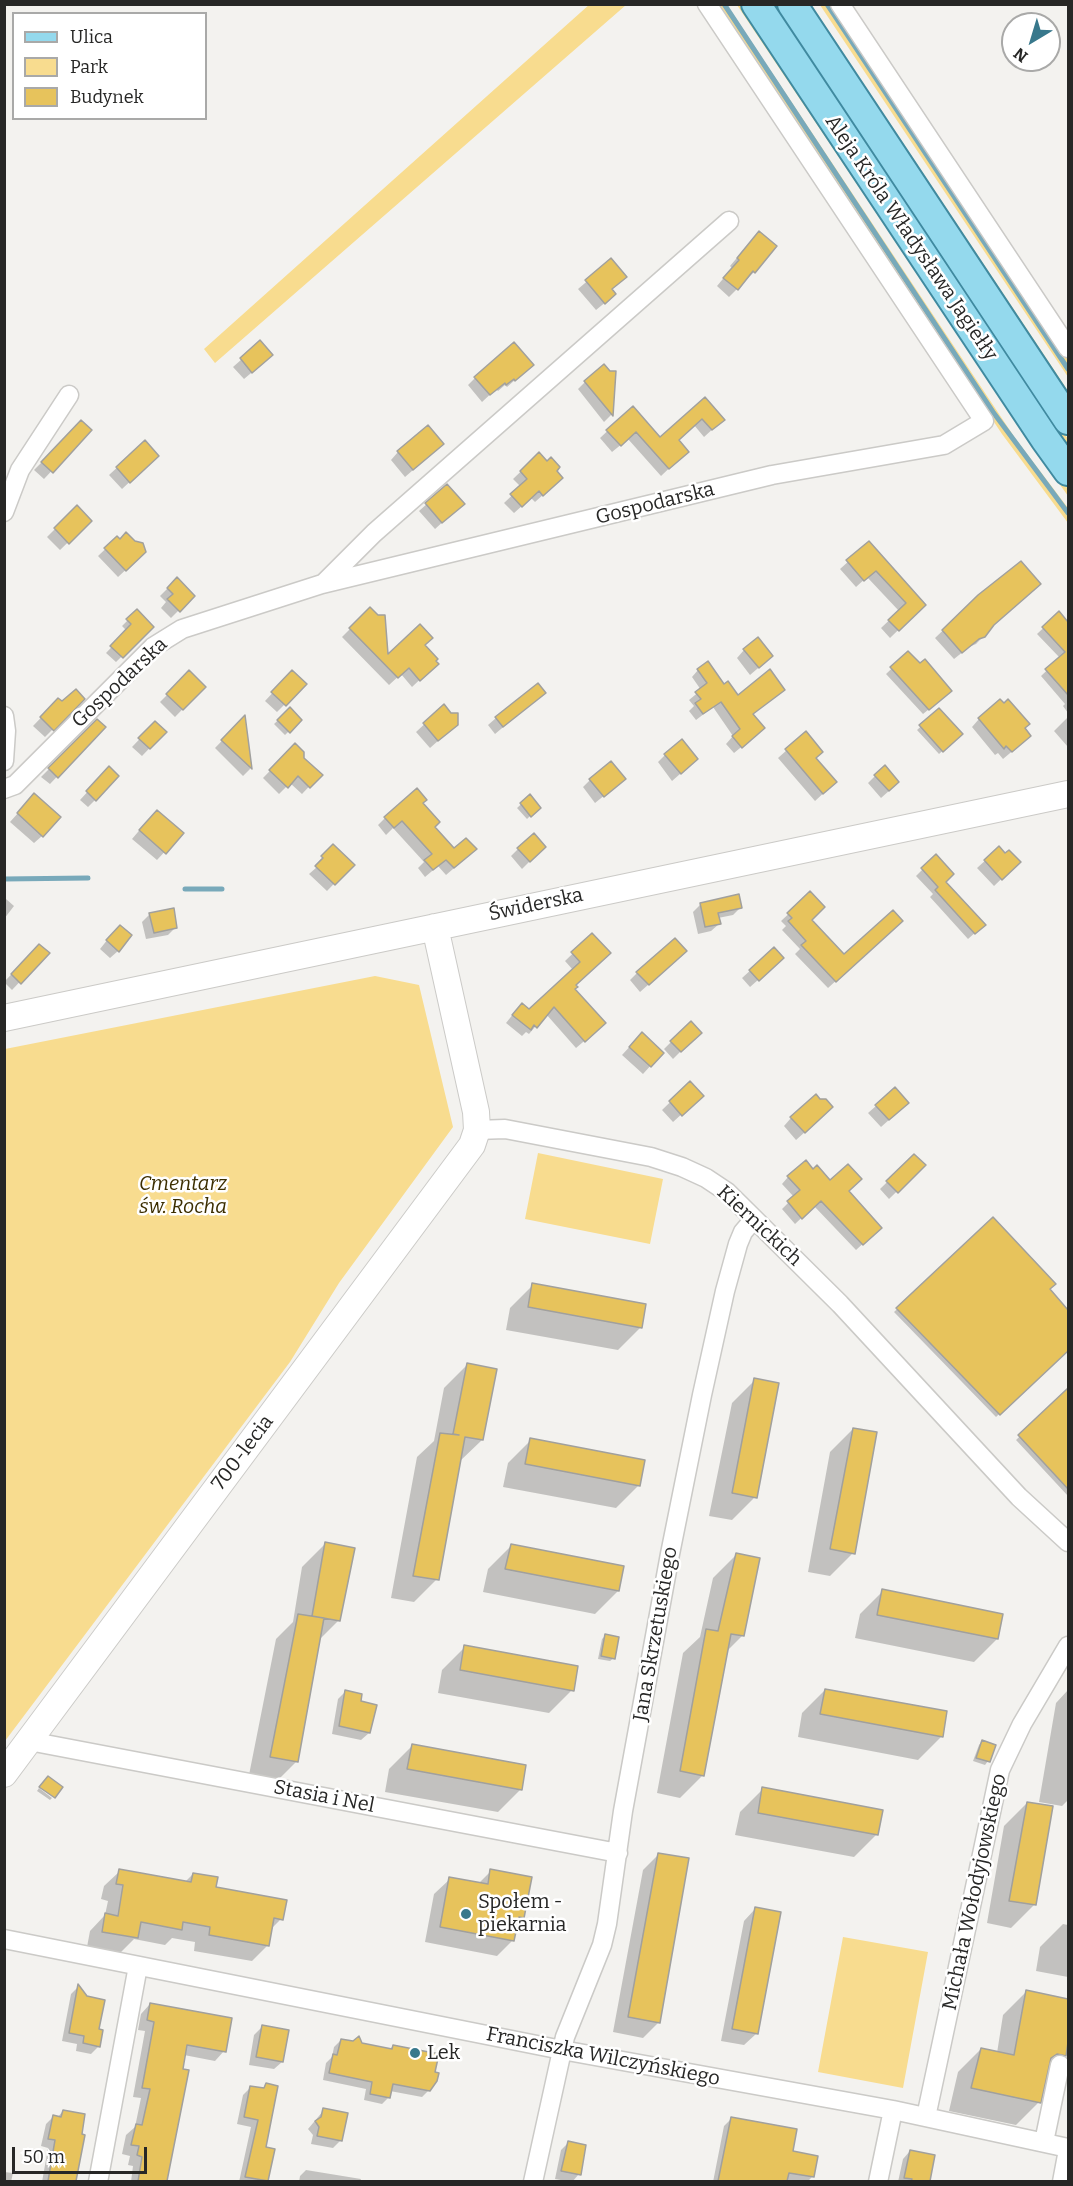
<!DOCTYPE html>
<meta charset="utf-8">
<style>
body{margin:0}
#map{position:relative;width:1073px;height:2186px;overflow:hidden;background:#f3f2ef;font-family:Bitter,serif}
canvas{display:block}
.frame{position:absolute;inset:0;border:6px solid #272726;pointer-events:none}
.legend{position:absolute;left:12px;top:12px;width:195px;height:108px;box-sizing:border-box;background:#fff;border:2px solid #a9a9a8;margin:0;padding:8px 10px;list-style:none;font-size:18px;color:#272726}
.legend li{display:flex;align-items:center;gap:12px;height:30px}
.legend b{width:30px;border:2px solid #a9a9a8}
.north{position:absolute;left:1001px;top:12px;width:60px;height:60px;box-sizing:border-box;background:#fff;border:2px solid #a9a9a8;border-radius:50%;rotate:218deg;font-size:16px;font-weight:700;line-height:24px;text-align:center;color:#272726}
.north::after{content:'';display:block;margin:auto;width:21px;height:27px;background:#38788c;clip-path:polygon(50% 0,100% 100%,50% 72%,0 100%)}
.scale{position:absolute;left:12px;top:2147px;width:135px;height:27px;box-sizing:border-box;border:3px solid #272726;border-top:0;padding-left:8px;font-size:18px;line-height:21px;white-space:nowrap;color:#272726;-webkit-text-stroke:4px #fff;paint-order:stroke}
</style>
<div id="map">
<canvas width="1073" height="2186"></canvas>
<div class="frame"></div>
<ul class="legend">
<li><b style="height:8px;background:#94d9ed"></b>Ulica</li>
<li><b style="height:16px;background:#f8dc8f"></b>Park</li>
<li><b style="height:16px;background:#e7c35c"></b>Budynek</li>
</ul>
<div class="north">N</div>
<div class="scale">50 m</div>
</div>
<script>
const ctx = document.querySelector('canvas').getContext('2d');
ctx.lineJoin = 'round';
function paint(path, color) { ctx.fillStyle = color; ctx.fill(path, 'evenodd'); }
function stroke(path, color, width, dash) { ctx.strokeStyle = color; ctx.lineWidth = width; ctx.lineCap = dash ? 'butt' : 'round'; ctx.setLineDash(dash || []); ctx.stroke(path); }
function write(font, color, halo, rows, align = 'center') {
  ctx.font = font + ' Bitter,serif'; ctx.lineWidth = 5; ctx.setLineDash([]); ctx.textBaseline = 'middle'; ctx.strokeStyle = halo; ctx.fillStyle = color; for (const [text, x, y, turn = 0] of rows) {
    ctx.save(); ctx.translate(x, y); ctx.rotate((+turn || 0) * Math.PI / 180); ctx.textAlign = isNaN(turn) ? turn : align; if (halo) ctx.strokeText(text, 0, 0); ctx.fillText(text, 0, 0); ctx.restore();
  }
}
paint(new Path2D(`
 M590 4 626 5 215 363 204 349Z
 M716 5H727L1015 438 1068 508V523L1002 434Z
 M737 5H742L1032 441 1068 489V496L1026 437Z
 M770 5H778L1068 439V451Z
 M805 5H811L1068 391V400Z
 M820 5H833L1068 360V377Z
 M375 976 419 985 453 1127 339 1283 290 1362 5 1741V1049Z
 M538 1153 663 1179 650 1244 525 1219Z
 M843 1937 928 1952 903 2088 818 2072Z`), '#f8dc8f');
paint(new Path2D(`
 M752 240 754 272 729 297 717 286 732 268 730 266Z
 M611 261 625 277 611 290 607 301 596 310 578 289Z
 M260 343 263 363 244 379 233 367Z
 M524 372 507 387 505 385 498 391 496 389 482 402 468 385 475 378Z
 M609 373H615L611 415 604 422 578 389 585 382Z
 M705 399 715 427 704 437 694 425 677 441 679 459 661 476 628 439 612 452 600 438 632 408 659 439Z
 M81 423 90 430 44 479 34 470Z
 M145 442 150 463 122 489 109 475Z
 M435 451 405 477 391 460 398 452Z
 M539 454 555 471 553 486 535 502 531 498 514 513 504 503 521 487 513 479Z
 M447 486 456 510 435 529 419 511Z
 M77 507 90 521 60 550 47 537Z
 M117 538 145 552 118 577 98 556Z
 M869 543 924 605 890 638 881 628 899 611 867 577 856 587 840 569Z
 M177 579 193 596 171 618 161 608 166 602 160 596Z
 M979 596 1002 617 976 644 969 647 954 659 935 638Z
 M370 609 386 657 423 645 429 671 412 687 401 674 389 685 342 637Z
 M137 611 152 627 116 662 106 653 127 631 122 626Z
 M1054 618 1068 635V713L1063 706 1065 704 1041 676 1060 658 1037 634Z
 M744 650 764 663 750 675 737 658Z
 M908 653 944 697 923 714 886 674Z
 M698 670 724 686 737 697 776 696 752 715 756 735 734 753 726 744 733 736 713 707 696 720 689 711 694 706 689 700 701 690 692 677Z
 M292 672 305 684 277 712 265 701Z
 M189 673 204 687 175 717 160 702Z
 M544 693 495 734 488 725 496 718Z
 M83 699 45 737 33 726 58 700 62 703Z
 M1003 705 1023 729 1022 743 1003 759 998 753 995 755 972 727 979 719Z
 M444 706 448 732 430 748 416 732Z
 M290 709 300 720 285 735 274 724Z
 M939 710 961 734 939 754 917 730Z
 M1068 717V747L1054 731Z
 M244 718 250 769 243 776 215 748Z
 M97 721 104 727 50 784 41 777Z
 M155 723 165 732 142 756 132 747Z
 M806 733 827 790 815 801 778 758Z
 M295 745 303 759 320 775 302 794 290 783 279 794 263 778Z
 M665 755 688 767 672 781 658 762Z
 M102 776 95 800 88 807 80 800Z
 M875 776 890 790 881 798 868 783Z
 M590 780 616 786 595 803 583 787Z
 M530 796 539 807 527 819 517 808Z
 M27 803 42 836 34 843 10 822Z
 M421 803 433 828 454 850 467 857 446 875 438 866 425 877 418 868 424 862 393 828 386 835 378 825 385 818Z
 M149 819 182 833 157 860 132 839Z
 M333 846 352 865 327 891 309 874 317 867 315 865Z
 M544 847 522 869 511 856 518 849Z
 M999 848 1005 855 1019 862 994 886 977 868Z
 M936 856 944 882 977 931 968 939 930 897 933 894 916 876Z
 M810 894 811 920 844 956 894 928 828 988 795 954 800 949 782 930 786 926 781 921Z
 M6 899 14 906 4 919V901Z
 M701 904 740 908 733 915 718 918 719 924 711 931 698 934 693 912Z
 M150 914 176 927 168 935 146 939 142 922Z
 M112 934 118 951 110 958 100 949Z
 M592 935 573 990 596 1031 576 1048 546 1014 529 1034 526 1032 522 1036 506 1023 514 1013 529 1011 573 970 565 961Z
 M39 946 47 953 12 990 4 982Z
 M774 949 775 965 750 987 742 978Z
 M675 961 640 992 630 980 637 973Z
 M699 1033 673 1059 664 1049 671 1042Z
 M634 1042 662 1053 643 1074 622 1055Z
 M690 1083 694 1103 673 1122 662 1110Z
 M876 1106 899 1111 881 1127 868 1113Z
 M824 1115 796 1140 784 1126 791 1118Z
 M914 1156 924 1165 889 1199 880 1189Z
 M813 1171 847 1192 880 1228 856 1250 814 1206 795 1224 782 1209 794 1197 782 1184 788 1177Z
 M993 1219 1048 1290 1068 1312V1349L996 1417 894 1312Z
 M533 1285 641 1327 618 1350 506 1330 510 1308Z
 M467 1365 482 1440 459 1462 437 1579 414 1602 391 1598 417 1457 434 1441 444 1388Z
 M755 1380V1497L732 1520 709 1516 732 1403Z
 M1068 1390V1496L1016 1440Z
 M853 1429V1553L830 1576 808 1572 830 1452Z
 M531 1440 639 1485 616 1508 503 1487 508 1463Z
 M325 1544 339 1620 318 1641 296 1762 273 1785 248 1780 276 1639 293 1622 302 1567Z
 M511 1546 618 1591 595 1614 483 1592 488 1569Z
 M736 1555 743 1635 726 1652 703 1775 680 1798 657 1793 683 1653 700 1637 713 1578Z
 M883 1591 997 1639 974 1662 855 1638 860 1614Z
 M605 1636 614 1658 610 1661 598 1659 602 1639Z
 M465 1647 572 1690 549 1713 438 1693 442 1670Z
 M825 1690 941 1737 918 1760 798 1737 802 1713Z
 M1068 1690V1800L1062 1806 1039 1802 1056 1703Z
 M346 1691 359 1702 369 1733 361 1740 332 1734 338 1699Z
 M982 1741 988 1761 985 1765 973 1761 979 1745Z
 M412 1746 521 1789 498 1812 385 1792 389 1769Z
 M39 1788 52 1798 50 1800 37 1791Z
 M763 1789 877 1834 854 1857 735 1835 740 1812Z
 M1027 1803 1034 1905 1011 1928 987 1923 1004 1826Z
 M659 1854V2022L643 2038 613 2032 643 1870Z
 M120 1871 185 1882 193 1874 214 1888 281 1919 270 1930 268 1945 252 1961 194 1951 195 1942 172 1938 165 1945 134 1939 120 1953 87 1947 90 1931 105 1915 108 1901 101 1899 104 1886Z
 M491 1871 522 1917 516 1923 513 1940 497 1956 425 1942 434 1894 450 1879 478 1884Z
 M755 1909 779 1913 756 2034 744 2045 721 2041 744 1921Z
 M1063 1924 1068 1925V1977L1036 1971 1040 1947Z
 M78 1987 97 2031 99 2046 91 2054 76 2051 77 2044 62 2041 71 1994Z
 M1026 1992 1068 2001V2035L1064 2055 1046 2073 1039 2102 1016 2125 949 2111 958 2072 981 2049 997 2053 1003 2015Z
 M150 2004 224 2051 215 2061 184 2055 166 2181 170 2182H131L133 2166 128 2165 130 2156 122 2154 126 2135 135 2127 141 2098 133 2097 145 2031 138 2030 141 2014Z
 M262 2027 282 2062 274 2069 249 2065 254 2035Z
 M341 2040 389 2050 393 2046 429 2090 422 2097 390 2091 389 2097 382 2104 364 2100 366 2089 323 2080 326 2063 332 2057 334 2047Z
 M266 2085 265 2148 273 2150 266 2181 239 2182 251 2127 237 2124 243 2095 251 2087 262 2089Z
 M324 2110 341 2140 333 2148 311 2144 313 2135 308 2129Z
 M63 2111 80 2135 84 2136 75 2182H42L48 2148 41 2146 46 2124 53 2117 57 2118Z
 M731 2119 791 2152 812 2177 807 2182H713L724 2126Z
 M568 2143 579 2174 572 2182 555 2179 561 2150Z
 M910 2151 934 2156 929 2182H898L903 2159Z
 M306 2170 361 2179 360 2182H299L300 2176Z
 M4 2172 13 2173 11 2182H4Z`), '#0003');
stroke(new Path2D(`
 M724 4 993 412 1068 513
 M827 4 1068 369
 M4 879 88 878
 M185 889H222`), '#78a9ba', 5);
const building = new Path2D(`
 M759 231 777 246 755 273 753 271 738 290 723 278 739 260 737 258Z
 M611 258 627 277 612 289 616 294 605 304 585 280Z
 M260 340 273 355 252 373 240 358Z
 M514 342 534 365 515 381 514 379 506 385 505 383 490 395 474 377Z
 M604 364 610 371H616L613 416 584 381Z
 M705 397 725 420 712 430 702 419 679 440 689 452 669 469 636 432 621 446 606 430 633 406 660 437Z
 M81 420 92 430 53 473 41 462Z
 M428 425 444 444 413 470 397 451Z
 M145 440 159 456 130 483 116 467Z
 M539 452 547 461 551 457 560 467 557 471 563 478 543 496 539 491 522 507 510 494 527 479 520 471Z
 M447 484 465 504 442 523 425 503Z
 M77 505 92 521 69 544 54 528Z
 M126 532 135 541 143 543 146 552 126 571 104 548 117 536 120 539Z
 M869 541 926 605 899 631 888 620 906 603 876 571 864 581 846 560Z
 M1021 561 1041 584 994 625 985 637 979 639 962 653 942 630 978 595Z
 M177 577 195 596 180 612 167 599 173 594 167 588Z
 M370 607 378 615H385L388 654 420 624 433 638 425 645 438 659 436 661 439 664 420 681 409 668 398 678 349 628Z
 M137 609 154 627 123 658 110 646 131 624 126 619Z
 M1059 611 1068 622V695L1045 669 1065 652 1042 627Z
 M758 637 773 656 759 668 743 649Z
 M908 651 920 663 925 659 952 691 929 710 890 667Z
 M708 661 724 684 728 681 738 695 770 669 785 690 753 714 765 728 742 748 732 736 740 729 721 702 703 714 695 703 701 699 695 692 707 683 697 669Z
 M189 670 206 687 183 710 166 694Z
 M292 670 307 684 286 706 271 692Z
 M538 683 546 693 503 727 495 717Z
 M76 689 85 699 54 731 40 717 58 698 62 701Z
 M1000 699 1004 703 1008 699 1030 724 1025 728 1031 736 1012 752 1006 746 1004 749 978 718Z
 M444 704 451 713H458V725L438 741 423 723Z
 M290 707 302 720 290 733 277 720Z
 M939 708 963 734 943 752 919 725Z
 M245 715 252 769 221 740Z
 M97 719 106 727 58 778 48 768Z
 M155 721 167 732 150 749 138 738Z
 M806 731 823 752 816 758 837 782 823 794 785 749Z
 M682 739 698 759 681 774 664 754Z
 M295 743 304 752V758L323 775 310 788 298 776 288 788 269 770Z
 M611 761 626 779 604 797 589 779Z
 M885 765 899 782 889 791 874 775Z
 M109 766 119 776 96 801 86 791Z
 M417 788 427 800 423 803 440 822 435 827 454 848 466 838 477 849 454 868 446 860 433 870 424 860 432 854 402 821 394 828 384 817Z
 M34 793 61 817 43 837 17 813Z
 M530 794 541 808 531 817 520 803Z
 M157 810 184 833 166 854 139 830Z
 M534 833 546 847 530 862 517 848Z
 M333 844 355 865 335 885 315 866 323 858 321 856Z
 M999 846 1005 853 1009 850 1021 862 1002 880 984 860Z
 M936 854 954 874 946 882 986 925 975 934 935 890 938 887 921 868Z
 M810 891 825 907 812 920 844 954 893 910 903 921 836 982 801 945 806 941 788 921 792 918 787 913Z
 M739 894 742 908 718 913 721 924 705 927 700 903Z
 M174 908 177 928 154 933 149 913Z
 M120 925 132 935 119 952 106 940Z
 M592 933 611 953 576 985 578 987 575 989 606 1023 585 1042 554 1007 537 1028 534 1025 531 1030 512 1015 522 1003 529 1009 580 962 571 952Z
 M675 938 687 951 649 985 636 972Z
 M39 944 50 953 21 984 11 974Z
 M774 947 784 958 759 981 749 970Z
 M691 1021 702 1033 681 1052 670 1041Z
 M642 1032 664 1053 651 1067 629 1047Z
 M690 1081 704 1096 682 1116 669 1101Z
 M895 1087 909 1103 889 1120 875 1105Z
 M816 1094 820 1099H826L833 1107 805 1133 790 1117Z
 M914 1154 926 1165 898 1193 886 1181Z
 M806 1160 813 1169 817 1165 830 1180 848 1164 862 1179 849 1191 882 1228 863 1245 821 1201 802 1219 787 1201 800 1190 787 1176Z
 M993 1217 1056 1284 1050 1289 1068 1310V1351L1000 1415 896 1308Z
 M532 1283 646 1304 642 1328 528 1307Z
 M467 1363 497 1369 483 1440 465 1437 439 1580 413 1576 440 1433 459 1435 453 1434Z
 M754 1378 779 1383 757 1498 732 1493Z
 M1068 1388V1489L1018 1435Z
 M853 1428 877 1432 855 1554 830 1549Z
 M530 1438 645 1460 640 1486 525 1464Z
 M325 1542 355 1548 340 1621 312 1616Z
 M511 1544 624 1566 619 1591 505 1569Z
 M736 1553 760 1558 744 1636 731 1634 704 1776 680 1771 706 1629 718 1631Z
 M882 1589 1003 1614 998 1639 877 1615Z
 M298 1614 324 1618 298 1762 270 1757Z
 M605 1634 619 1637 615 1659 601 1656Z
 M464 1645 578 1666 574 1691 460 1670Z
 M825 1689 947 1711 943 1737 820 1714Z
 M345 1690 362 1694 361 1701 377 1705 370 1733 339 1726Z
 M982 1740 996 1745 990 1762 976 1758Z
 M412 1744 526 1765 522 1790 407 1769Z
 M48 1776 63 1787 55 1798 39 1787Z
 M762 1787 883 1810 878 1835 758 1813Z
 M1027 1802 1053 1806 1036 1905 1009 1901Z
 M658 1853 689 1858 660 2023 628 2017Z
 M119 1869 191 1882 193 1873 218 1877 216 1887 287 1900 283 1920 274 1918 269 1946 209 1935 210 1927 183 1922 182 1930 141 1922 138 1938 102 1932 105 1913 118 1916 123 1885 116 1884Z
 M490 1869 532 1877 524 1918 519 1917 514 1941 440 1927 449 1877 488 1884Z
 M755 1907 781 1912 758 2034 732 2029Z
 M78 1984 87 1996 105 2000 99 2029 103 2030 100 2047 83 2043 84 2036 69 2033Z
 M1026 1990 1068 1999V2042L1066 2056 1057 2054 1051 2058 1041 2103 971 2088 981 2048 1014 2055Z
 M150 2003 232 2018 226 2052 187 2045 183 2069 189 2070 167 2181H138L142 2157 137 2155 139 2146 131 2145 136 2124 142 2125 150 2089 142 2088 154 2022 147 2020Z
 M262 2025 289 2030 283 2062 256 2057Z
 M359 2036 362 2043 392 2049 393 2045 439 2054 435 2072 439 2073 437 2081 430 2091 393 2084 390 2098 370 2094 372 2082 329 2073 333 2054 337 2055 341 2039 353 2041Z
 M266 2083 278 2086 266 2147 275 2149 268 2181 245 2177 258 2120 244 2117 250 2086 264 2088Z
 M323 2108 348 2113 342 2141 317 2136 319 2127 315 2121 321 2117Z
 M63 2110 85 2114 82 2134 85 2135 76 2181H48L55 2140 48 2139 53 2115 61 2117Z
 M731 2117 797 2129 793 2151 818 2156 814 2177 789 2173 787 2181H718Z
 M568 2141 586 2145 581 2175 561 2171Z
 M910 2150 935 2155 930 2181H911L912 2179 904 2178Z`);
paint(building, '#e7c35c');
stroke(building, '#a1a09d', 1.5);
const street = new Path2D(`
 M840 4 1068 348
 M4 512 20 470 69 395
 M324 583 374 533 729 221
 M4 716 6 731 4 761
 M4 789 15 785 153 647 182 629 322 584 772 475 944 445 984 421 707 4
 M477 1130 505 1129 651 1157 682 1167 706 1178 727 1192 840 1304 1019 1497 1068 1542
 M29 1741 618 1853
 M4 1939 562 2050 893 2110 1068 2148
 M926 2117 1000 1770 1022 1724 1068 1646
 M1044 2142 1060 2065
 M98 2182 138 1966
 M533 2182 565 2037 602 1945 607 1924 623 1811 670 1554 702 1395 725 1291 738 1244 743 1232 754 1219
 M878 2182 893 2110
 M1062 2182 1068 2150`);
const secondary = new Path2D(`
 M4 1018 1068 794
 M4 1774 472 1145 477 1130 476 1112 435 927`);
const primary = new Path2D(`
 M756 4 1045 439 1068 471
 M792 4 1068 420`);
stroke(street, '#cbcac7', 21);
stroke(secondary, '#cbcac7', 28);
stroke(primary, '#408aa0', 32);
stroke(street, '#fff', 18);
stroke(secondary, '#fff', 26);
stroke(primary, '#94d9ed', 28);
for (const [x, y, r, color] of [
 [466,1914,6,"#38788c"],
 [415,2053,6,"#38788c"]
]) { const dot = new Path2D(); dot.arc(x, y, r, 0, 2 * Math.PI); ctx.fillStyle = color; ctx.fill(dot); stroke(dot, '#fff', 2); }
write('20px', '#272726', '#fff', [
 ["Aleja Króla Władysława Jagiełły",911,238,56],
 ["Gospodarska",655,504,-14],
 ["Gospodarska",120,683,-43],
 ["Świderska",536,905,-12],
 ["Kiernickich",759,1226,43],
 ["700-lecia",243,1453,-53],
 ["Jana Skrzetuskiego",656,1634,-80],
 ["Stasia i Nel",324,1797,11],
 ["Michała Wołodyjowskiego",975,1892,-78],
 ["Franciszka Wilczyńskiego",603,2057,11]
]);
write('italic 20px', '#3c2e00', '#fff', [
 ["Cmentarz",183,1184],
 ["św. Rocha",183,1207]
]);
write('20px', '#272726', '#fff', [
 ["Społem -",478,1902],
 ["piekarnia",478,1925],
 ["Lek",427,2053]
], 'left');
</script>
